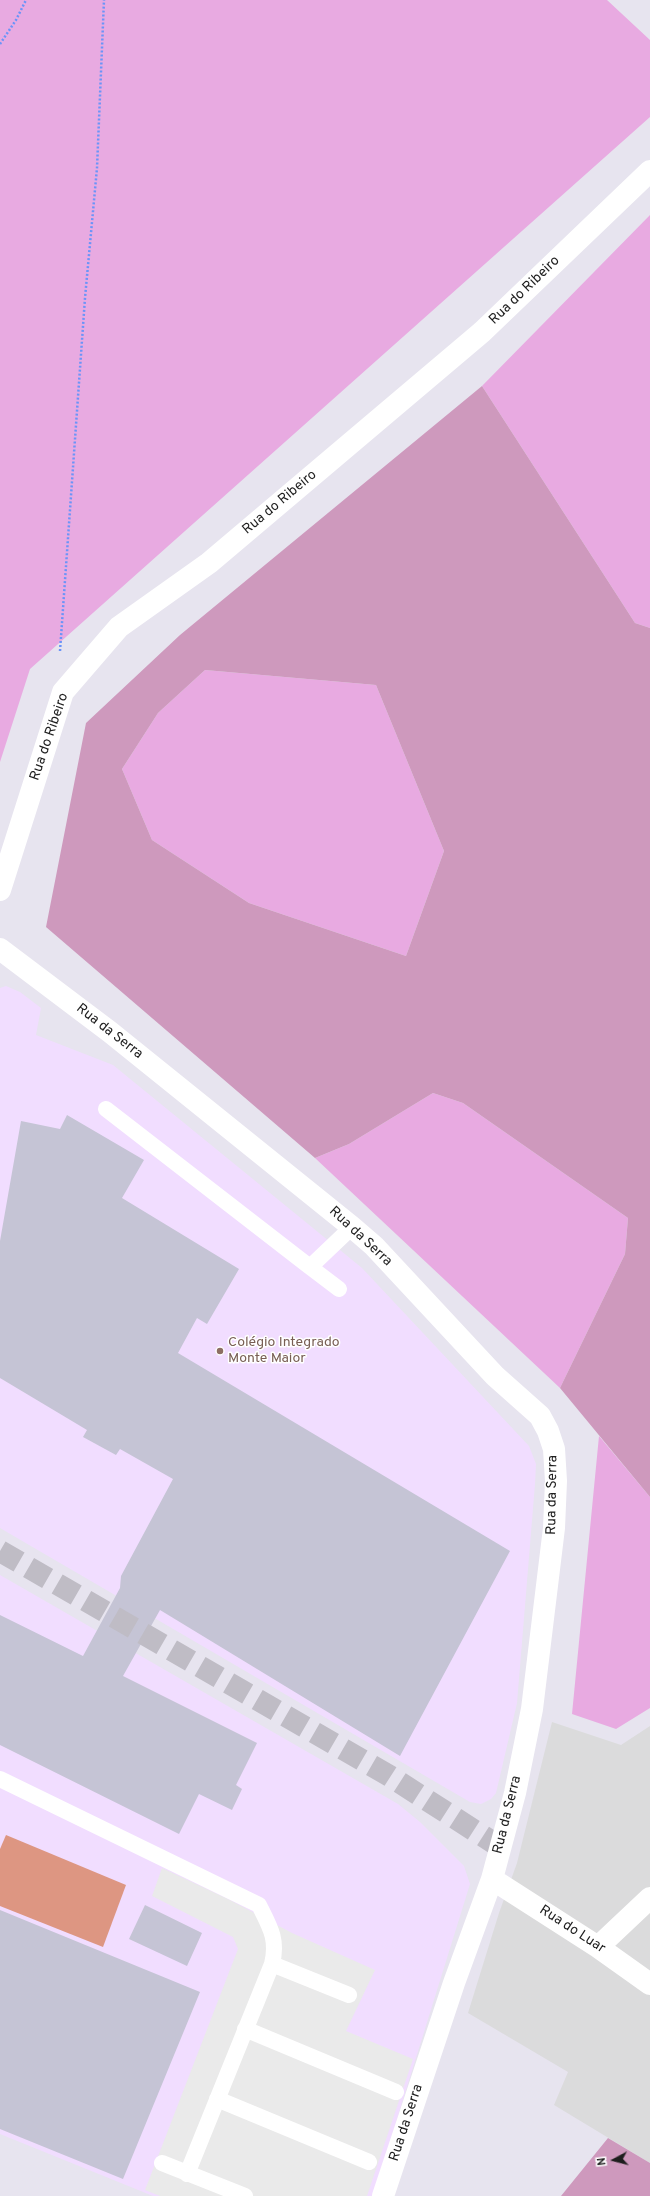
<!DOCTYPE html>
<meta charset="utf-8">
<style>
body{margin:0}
#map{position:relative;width:650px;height:2196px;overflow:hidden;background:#e7e4ef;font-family:Overpass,sans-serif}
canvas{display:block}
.north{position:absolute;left:594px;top:2140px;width:40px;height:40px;-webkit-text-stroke:3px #fff;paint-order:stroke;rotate:263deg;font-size:11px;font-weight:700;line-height:16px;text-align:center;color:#1e1e1e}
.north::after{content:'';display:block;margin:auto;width:14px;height:18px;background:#1e1e1e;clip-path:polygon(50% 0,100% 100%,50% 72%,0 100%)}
</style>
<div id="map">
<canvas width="650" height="2196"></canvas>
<div class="north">N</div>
</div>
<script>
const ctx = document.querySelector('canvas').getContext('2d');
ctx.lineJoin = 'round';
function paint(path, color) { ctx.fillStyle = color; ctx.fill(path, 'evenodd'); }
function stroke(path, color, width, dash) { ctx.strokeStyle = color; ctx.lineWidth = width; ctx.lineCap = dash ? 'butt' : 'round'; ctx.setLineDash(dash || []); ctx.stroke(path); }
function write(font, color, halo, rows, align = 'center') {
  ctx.font = font + ' Overpass,sans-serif'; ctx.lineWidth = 3; ctx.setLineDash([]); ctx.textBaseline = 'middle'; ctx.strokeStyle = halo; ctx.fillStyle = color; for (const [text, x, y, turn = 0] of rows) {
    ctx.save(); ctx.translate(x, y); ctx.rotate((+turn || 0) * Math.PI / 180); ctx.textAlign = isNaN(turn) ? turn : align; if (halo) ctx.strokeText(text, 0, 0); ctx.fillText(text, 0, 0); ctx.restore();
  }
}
paint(new Path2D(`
 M552 1722 621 1745 650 1726V2163L554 2105 568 2072 468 2013 499 1913 517 1863Z`), '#dbdbdc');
paint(new Path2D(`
 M6 986 20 992 41 1008 36 1035 113 1065 362 1268 529 1446 536 1464 535 1484 517 1703 496 1793 491 1799 481 1804 470 1802 0 1528V988Z
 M0 1575 398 1804 420 1822 464 1866 470 1884 373 2196H153L0 2134Z`), '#f1ddff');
paint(new Path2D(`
 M0 0H607L650 40V117L30 669 0 762Z
 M650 215V628L635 623 482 386Z
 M205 670 376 685 444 851 406 956 249 903 152 840 122 769 158 713Z
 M433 1093 463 1103 628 1218 625 1254 560 1388 315 1158 349 1144Z
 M599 1436 650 1497V1708L616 1729 572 1714Z`), '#e8aae1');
paint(new Path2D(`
 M482 386 635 623 650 628V1497L560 1388 625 1254 628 1218 463 1103 433 1093 349 1144 315 1158 46 927 86 723 180 635ZM205 670 376 685 444 851 406 956 249 903 152 840 122 769 158 713Z
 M608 2138 650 2163V2196H561Z`), '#ce99bd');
paint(new Path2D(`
 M6 1835 126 1885 103 1947 0 1906V1849Z`), '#dd9682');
paint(new Path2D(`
 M162 1868 228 1899 292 1933 375 1970 346 2031 413 2059 367 2196H160L145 2190 238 1949 233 1937 152 1896Z`), '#eaeaea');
paint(new Path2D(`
 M67 1115 144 1160 122 1198 239 1269 207 1324 197 1318 178 1353 510 1551 400 1756 160 1610 123 1676 257 1743 236 1785 242 1789 232 1810 199 1794 179 1834 0 1745V1615L83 1656 120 1588 121 1576 173 1479 120 1449 116 1455 83 1437 87 1430 0 1378V1241L21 1121 60 1129Z
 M145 1905 202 1933 187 1966 129 1939Z
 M0 1910 200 1992 123 2179 0 2129Z`), '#c5c4d5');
stroke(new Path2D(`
 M0 1551 388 1775 500 1847`), '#bfbcc5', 22, [22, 11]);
stroke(new Path2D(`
 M0 44 16 20 26 0
 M60 651 85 298 97 168 104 0`), '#6b94f8', 2.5, [2, 2]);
stroke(new Path2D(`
 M106 1109 310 1267 352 1227
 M310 1267 339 1289
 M0 1779 259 1905C270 1927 278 1939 272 1964L187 2174
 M272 1964 349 1995
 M245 2029 396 2092
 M217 2099 369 2162
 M162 2163 245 2196`), '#fff', 16);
stroke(new Path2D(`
 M0 890 63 692 119 627 209 563 482 332 650 171
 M0 949 110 1032 352 1227 374 1246 495 1376 540 1416 548 1431 554 1449 556 1481 554 1528 532 1709 515 1793 492 1879 454 1983 383 2196
 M492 1879 598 1947 650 1984
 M598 1947 650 1898`), '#fff', 22);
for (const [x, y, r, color] of [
 [220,1351,4,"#8d6e63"]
]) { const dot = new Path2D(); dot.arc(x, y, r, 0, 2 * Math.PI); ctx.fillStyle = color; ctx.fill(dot); stroke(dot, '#fff', 1.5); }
write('14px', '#1e1e1e', '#fff', [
 ["Rua do Ribeiro",525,291,-44],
 ["Rua do Ribeiro",280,503,-40],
 ["Rua do Ribeiro",50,737,-71],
 ["Rua da Serra",109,1032,38],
 ["Rua da Serra",360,1237,43],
 ["Rua da Serra",553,1495,-89],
 ["Rua da Serra",508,1815,-76],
 ["Rua do Luar",572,1930,33],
 ["Rua da Serra",407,2123,-72]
]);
write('14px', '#785e54', '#fff', [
 ["Colégio Integrado",228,1343],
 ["Monte Maior",228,1359]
], 'left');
</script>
